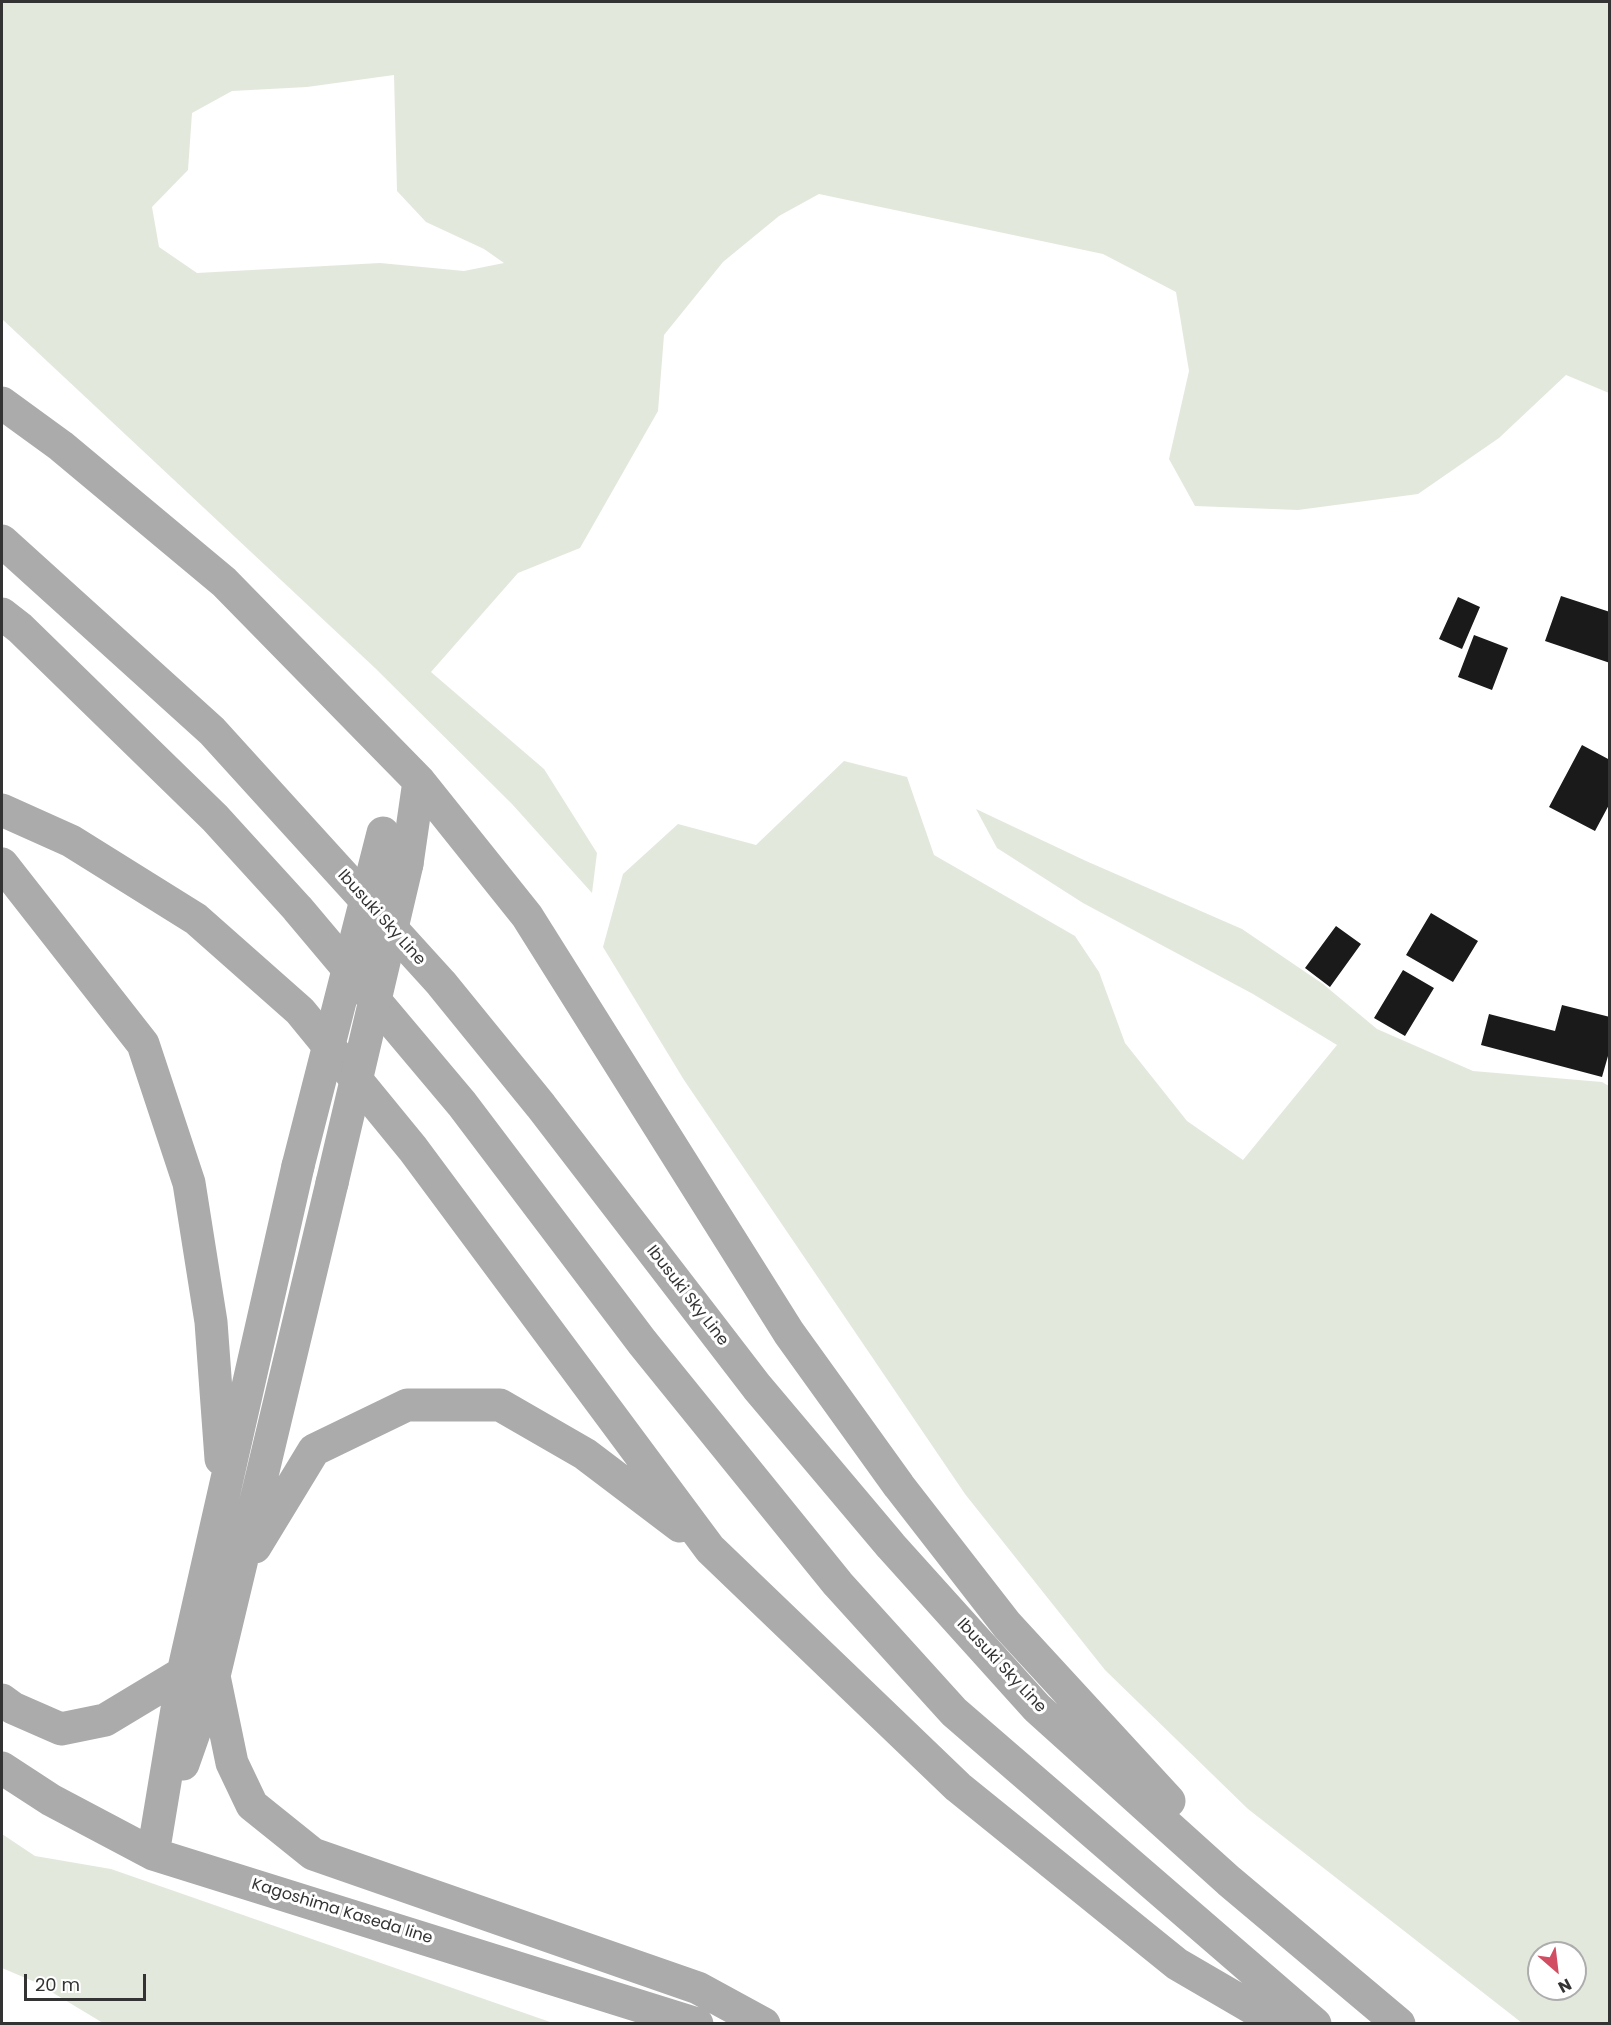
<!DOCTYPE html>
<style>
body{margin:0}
#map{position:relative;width:1611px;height:2025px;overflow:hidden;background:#fff;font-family:Poppins,sans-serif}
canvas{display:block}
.frame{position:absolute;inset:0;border:3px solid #333;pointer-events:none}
.north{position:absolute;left:1527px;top:1941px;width:60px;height:60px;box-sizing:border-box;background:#fff;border:2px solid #adadad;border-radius:50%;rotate:152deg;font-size:16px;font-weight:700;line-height:24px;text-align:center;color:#333}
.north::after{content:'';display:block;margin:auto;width:21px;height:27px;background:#d14d61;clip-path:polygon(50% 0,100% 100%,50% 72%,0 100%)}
.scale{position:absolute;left:24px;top:1974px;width:122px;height:27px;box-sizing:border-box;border:3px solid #333;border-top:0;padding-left:8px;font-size:18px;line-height:21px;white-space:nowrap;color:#333;-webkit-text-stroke:4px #fff;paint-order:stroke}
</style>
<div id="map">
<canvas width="1611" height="2025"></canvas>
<div class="frame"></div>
<div class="north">N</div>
<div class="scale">20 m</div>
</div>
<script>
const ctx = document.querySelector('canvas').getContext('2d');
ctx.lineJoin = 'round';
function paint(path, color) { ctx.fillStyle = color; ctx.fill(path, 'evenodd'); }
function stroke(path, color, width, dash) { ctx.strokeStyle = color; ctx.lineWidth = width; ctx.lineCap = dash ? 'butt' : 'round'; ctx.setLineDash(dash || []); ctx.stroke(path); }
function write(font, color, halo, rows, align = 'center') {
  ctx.font = font + ' Poppins,sans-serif'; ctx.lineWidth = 6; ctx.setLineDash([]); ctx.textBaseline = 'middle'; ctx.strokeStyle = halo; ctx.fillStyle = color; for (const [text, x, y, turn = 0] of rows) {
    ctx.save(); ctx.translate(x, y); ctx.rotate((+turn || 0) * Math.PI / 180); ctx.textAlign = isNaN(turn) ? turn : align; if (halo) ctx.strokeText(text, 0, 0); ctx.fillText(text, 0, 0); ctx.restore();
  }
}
paint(new Path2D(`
 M2 2H1609V393L1566 375 1499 438 1418 494 1298 510 1195 506 1169 459 1189 371 1176 292 1103 254 819 194 779 216 723 262 664 335 658 411 580 548 518 573 431 672 544 769 597 853 592 893 512 804 375 668 2 319ZM394 75 397 191 426 222 484 249 504 263 464 271 380 263 197 273 159 247 152 207 188 170 192 113 232 91 307 87Z
 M844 761 907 777 934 855 1075 936 1099 972 1125 1043 1187 1121 1243 1160 1337 1045 1253 994 1083 903 997 848 976 809 1086 861 1242 929 1323 984 1377 1029 1473 1071 1602 1082 1609 1086V2023H1522L1248 1809 1105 1670 965 1494 684 1080 603 947 623 874 678 824 756 845ZM1539 1953H1575V1989H1539Z
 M2 1834 35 1856 111 1869 553 2023H103L35 1982 2 1968Z`), '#e3e8dd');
paint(new Path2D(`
 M1561 596 1610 612V663L1545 641Z
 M1458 597 1480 607 1462 649 1439 639Z
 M1474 635 1508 648 1492 690 1458 677Z
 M1582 745 1610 760V803L1595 831 1549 807Z
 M1431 913 1478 941 1453 982 1406 955Z
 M1336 926 1361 944 1330 987 1305 968Z
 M1403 970 1434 988 1405 1036 1374 1018Z
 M1562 1005 1610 1017V1049L1602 1077 1481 1045 1489 1014 1555 1031Z`), '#1a1a1a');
stroke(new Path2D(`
 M2 403 61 446 224 582 419 781 527 916 789 1333 899 1486 1007 1625 1169 1801
 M2 541 212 731 441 983 541 1106 757 1387 891 1546 1037 1708 1229 1881 1399 2024
 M2 614 20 628 215 818 297 908 462 1104 642 1342 838 1584 954 1712 1315 2024
 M2 810 71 841 196 919 300 1011 413 1149 710 1549 958 1787 1177 1964 1280 2024
 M2 864 143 1044 189 1183 211 1322 221 1459
 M407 864 419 781
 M255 1547 314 1450 407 1405H500L585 1454 680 1526
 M214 1676 232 1763 252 1805 313 1854 698 1988 764 2024
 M2 1700 13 1708 61 1729 105 1720 183 1673
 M183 1764 214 1676 332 1183
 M2 1768 51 1800 153 1854 697 2024
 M153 1854 183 1673 298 1166`), '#ababab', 33);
stroke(new Path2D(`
 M298 1166 383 833
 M332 1183 407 864`), '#ababab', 33);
write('16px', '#333', '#fff', [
 ["Ibusuki Sky Line",381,918,48],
 ["Ibusuki Sky Line",687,1296,52],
 ["Ibusuki Sky Line",1001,1666,47],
 ["Kagoshima Kaseda line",342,1912,17]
]);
</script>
